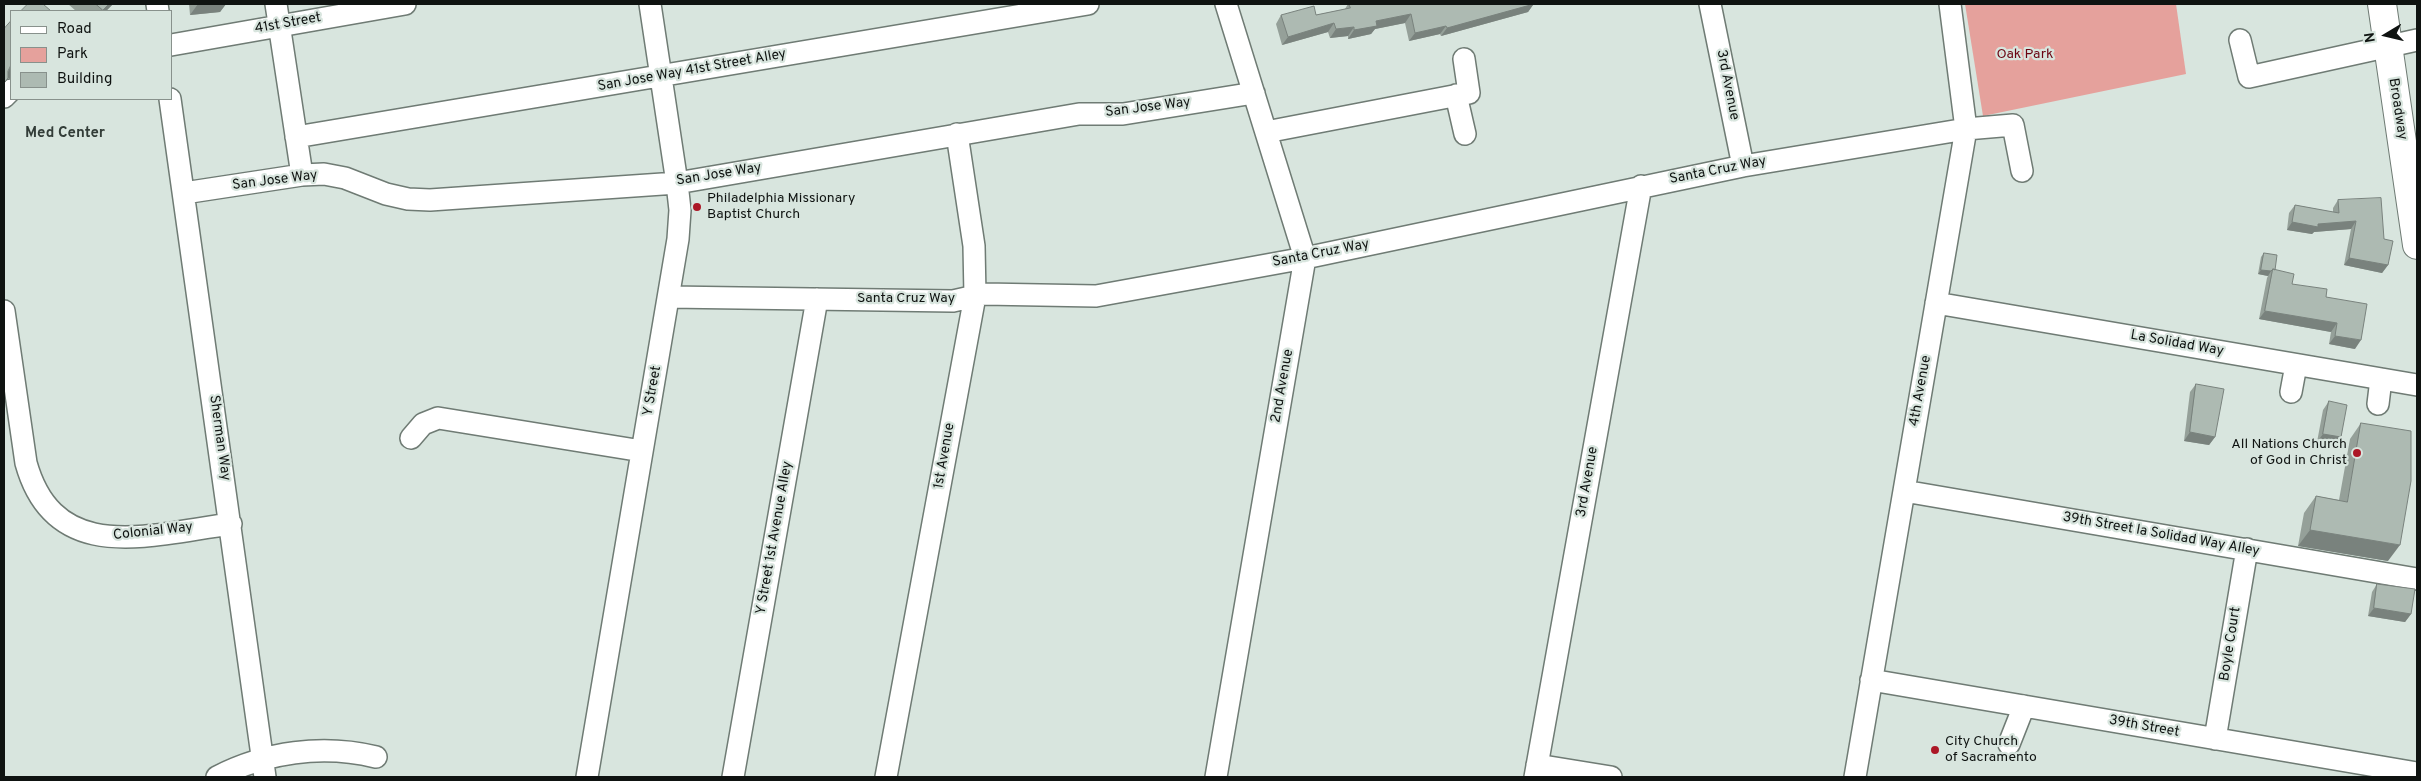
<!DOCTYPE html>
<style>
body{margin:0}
#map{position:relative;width:2421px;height:781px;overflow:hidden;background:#d8e5de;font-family:Overpass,sans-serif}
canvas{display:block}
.frame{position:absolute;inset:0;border:5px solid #0f1311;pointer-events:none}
.legend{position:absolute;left:10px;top:10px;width:162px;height:90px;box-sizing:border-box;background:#d8e5de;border:1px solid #88918c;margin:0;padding:6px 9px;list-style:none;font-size:15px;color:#0f1311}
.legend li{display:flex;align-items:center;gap:10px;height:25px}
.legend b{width:25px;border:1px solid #88918c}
.north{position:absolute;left:2361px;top:10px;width:50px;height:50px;-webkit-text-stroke:4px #d8e5de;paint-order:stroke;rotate:261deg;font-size:14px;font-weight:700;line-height:20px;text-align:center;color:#0f1311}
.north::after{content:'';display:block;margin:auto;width:18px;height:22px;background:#0f1311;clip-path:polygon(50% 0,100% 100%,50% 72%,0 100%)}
</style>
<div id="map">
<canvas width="2421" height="781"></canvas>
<div class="frame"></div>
<ul class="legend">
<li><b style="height:6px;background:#fff"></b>Road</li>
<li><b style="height:14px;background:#e5a19c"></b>Park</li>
<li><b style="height:14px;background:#adbab2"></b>Building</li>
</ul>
<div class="north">N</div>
</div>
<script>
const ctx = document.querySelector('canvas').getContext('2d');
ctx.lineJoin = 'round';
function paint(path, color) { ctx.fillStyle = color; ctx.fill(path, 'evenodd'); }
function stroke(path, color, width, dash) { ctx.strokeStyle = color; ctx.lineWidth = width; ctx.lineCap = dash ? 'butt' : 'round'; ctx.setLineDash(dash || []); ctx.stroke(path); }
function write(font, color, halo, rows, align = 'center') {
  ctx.font = font + ' Overpass,sans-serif'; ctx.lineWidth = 4.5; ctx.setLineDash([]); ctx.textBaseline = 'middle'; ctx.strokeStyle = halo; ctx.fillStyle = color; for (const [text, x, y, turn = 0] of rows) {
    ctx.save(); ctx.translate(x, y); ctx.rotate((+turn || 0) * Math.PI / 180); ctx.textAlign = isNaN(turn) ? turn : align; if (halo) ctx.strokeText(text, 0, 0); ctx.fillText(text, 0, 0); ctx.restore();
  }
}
paint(new Path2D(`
 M1965 4H2176L2186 74 1983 116Z`), '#e5a19c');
const minor = new Path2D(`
 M157 4 158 11
 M276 4 302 175
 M1710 4 1743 166
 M2240 40 2249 77 2417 40
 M171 45 405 4
 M1456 95 1465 134
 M4 97 11 90
 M170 99 265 777
 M1266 132 1469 93 1464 59
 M296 137 1088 4
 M184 193 302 175 324 174 345 178 386 194 408 199 430 200 677 183 1079 114H1123L1254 93
 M669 297 953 301 984 294 1096 296 1305 258 1743 166 1966 129 2013 125 2022 171
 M1936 303 2417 385
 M4 311 26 463C55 567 151 534 231 524
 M2291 392 2296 365
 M2378 404 2381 379
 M411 438 423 424 438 418 642 451
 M1904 491 2417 579
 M1871 680 2417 773
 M2215 739 2247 549
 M2009 744 2024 706
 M1537 765 1611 777
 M217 777C266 752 322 744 376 757
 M587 777 678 239 680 210 677 183 650 4
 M733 777 817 299
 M886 777 975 296 974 246 957 134
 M1216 777 1305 258 1226 4
 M1535 777 1641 186
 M1855 777 1966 129 1950 4`);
const major = new Path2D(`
 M2382 4 2417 245`);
stroke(minor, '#6f7b74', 24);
stroke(major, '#6f7b74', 30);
stroke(minor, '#fff', 21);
stroke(major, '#fff', 28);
paint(new Path2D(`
 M68 4H113L106 11H76Z
 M189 4H226L220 12 190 15Z
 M1348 4H1541L1533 5 1528 12 1441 36 1440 34 1409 41 1405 23 1375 29 1371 34 1348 39V36L1330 38 1328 32 1282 45 1276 24 1281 15H1316L1345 9Z
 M2338 200 2384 239 2388 265 2382 273 2344 265 2351 229 2314 232 2312 234 2287 230 2289 213 2295 205 2333 212V208Z
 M2264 253 2275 270 2292 284 2326 297 2355 349 2329 344 2331 332 2259 319 2267 278 2268 276 2258 274 2261 257Z
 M2196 384 2215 437 2209 445 2184 441 2190 392Z
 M2329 401 2341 437 2335 446 2317 442 2323 410Z
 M2361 423 2388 561 2298 546 2304 513 2316 496 2339 500 2350 439Z
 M2377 584 2411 614 2405 622 2368 616 2372 592Z`), '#95a099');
paint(new Path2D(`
 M109 4H113L106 11H102Z
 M198 4H226L220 12 190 15Z
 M1529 4H1541L1533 5 1528 12 1441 36 1447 28Z
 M1411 14 1405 23 1375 29 1371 34 1348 39 1354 30 1376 21Z
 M1334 23 1328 32 1282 45 1288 37Z
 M1446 26 1440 34 1409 41 1415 33Z
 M1354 27 1348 36 1330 38 1336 29Z
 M11 65V78H8L4 84V83L8 78 4 81Z
 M2356 221 2351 229 2314 232 2312 234 2287 230 2292 222 2318 224Z
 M2349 258 2388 265 2382 273 2344 265Z
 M2261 270 2271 271 2268 276 2258 274Z
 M2265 311 2337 323 2331 332 2259 319Z
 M2335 336 2361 340 2355 349 2329 344Z
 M2190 432 2215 437 2209 445 2184 441Z
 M2323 434 2341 437 2335 446 2317 442Z
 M2310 530 2400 545 2388 561 2298 546Z
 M2374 608 2411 614 2405 622 2368 616Z`), '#79827d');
const building = new Path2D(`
 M28 4H43L51 11H21Z
 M96 4H109L103 10Z
 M1349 4H1534L1447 28 1446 26 1415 33 1411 14 1376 21 1377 26 1354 30V27L1336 29 1334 23 1288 37 1281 15 1314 6 1316 15 1350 8Z
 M11 21V65L8 71V78L5 82 4 81V29Z
 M2381 198 2384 239 2393 241 2388 265 2349 258 2356 221 2318 224V227L2292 222 2295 205 2339 213 2338 200Z
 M2264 253 2277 255 2275 270 2273 269 2271 271 2261 270Z
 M2273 269 2294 274 2292 284 2327 289 2326 297 2367 304 2361 340 2335 336 2337 323 2265 311Z
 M2196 384 2224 389 2215 437 2190 432Z
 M2329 401 2347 405 2341 437 2323 434Z
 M2361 423 2411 431V481L2400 545 2310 530 2316 496 2347 502Z
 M2377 584 2415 589 2411 614 2374 608Z`);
paint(building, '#adbab2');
stroke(building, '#79827d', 1);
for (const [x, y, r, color] of [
 [697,207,5,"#ac1726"],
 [2357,453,5,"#ac1726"],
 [1935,750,5,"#ac1726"]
]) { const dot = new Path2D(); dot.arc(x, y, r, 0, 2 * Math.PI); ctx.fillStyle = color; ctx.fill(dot); stroke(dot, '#d8e5de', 2); }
write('14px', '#0f1311', '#d8e5de', [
 ["41st Street",288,24,-10],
 ["San Jose Way 41st Street Alley",692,71,-10],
 ["3rd Avenue",1727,85,79],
 ["San Jose Way",1148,108,-7],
 ["Broadway",2397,109,81],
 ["Santa Cruz Way",1718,171,-11],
 ["San Jose Way",719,175,-9],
 ["San Jose Way",275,181,-7],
 ["Santa Cruz Way",1321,254,-11],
 ["Santa Cruz Way",906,299],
 ["La Solidad Way",2177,344,10],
 ["2nd Avenue",1283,386,-80],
 ["Y Street",653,391,-80],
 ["4th Avenue",1921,391,-80],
 ["Sherman Way",219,438,82],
 ["1st Avenue",945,456,-80],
 ["3rd Avenue",1588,482,-80],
 ["Colonial Way",153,532,-6],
 ["39th Street la Solidad Way Alley",2161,535,10],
 ["Y Street 1st Avenue Alley",775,538,-80],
 ["Boyle Court",2231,644,-81],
 ["39th Street",2144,727,10]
]);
write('14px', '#6b0411', '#d8e5de', [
 ["Oak Park",2025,55]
]);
write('14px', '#0f1311', '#d8e5de', [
 ["Philadelphia Missionary",707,199],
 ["Baptist Church",707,215],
 ["All Nations Church",2347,445,"right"],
 ["of God in Christ",2347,461,"right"],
 ["City Church",1945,742],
 ["of Sacramento",1945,758]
], 'left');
write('bold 15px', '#333d38', '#d8e5de', [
 ["Med Center",65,134]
]);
</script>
